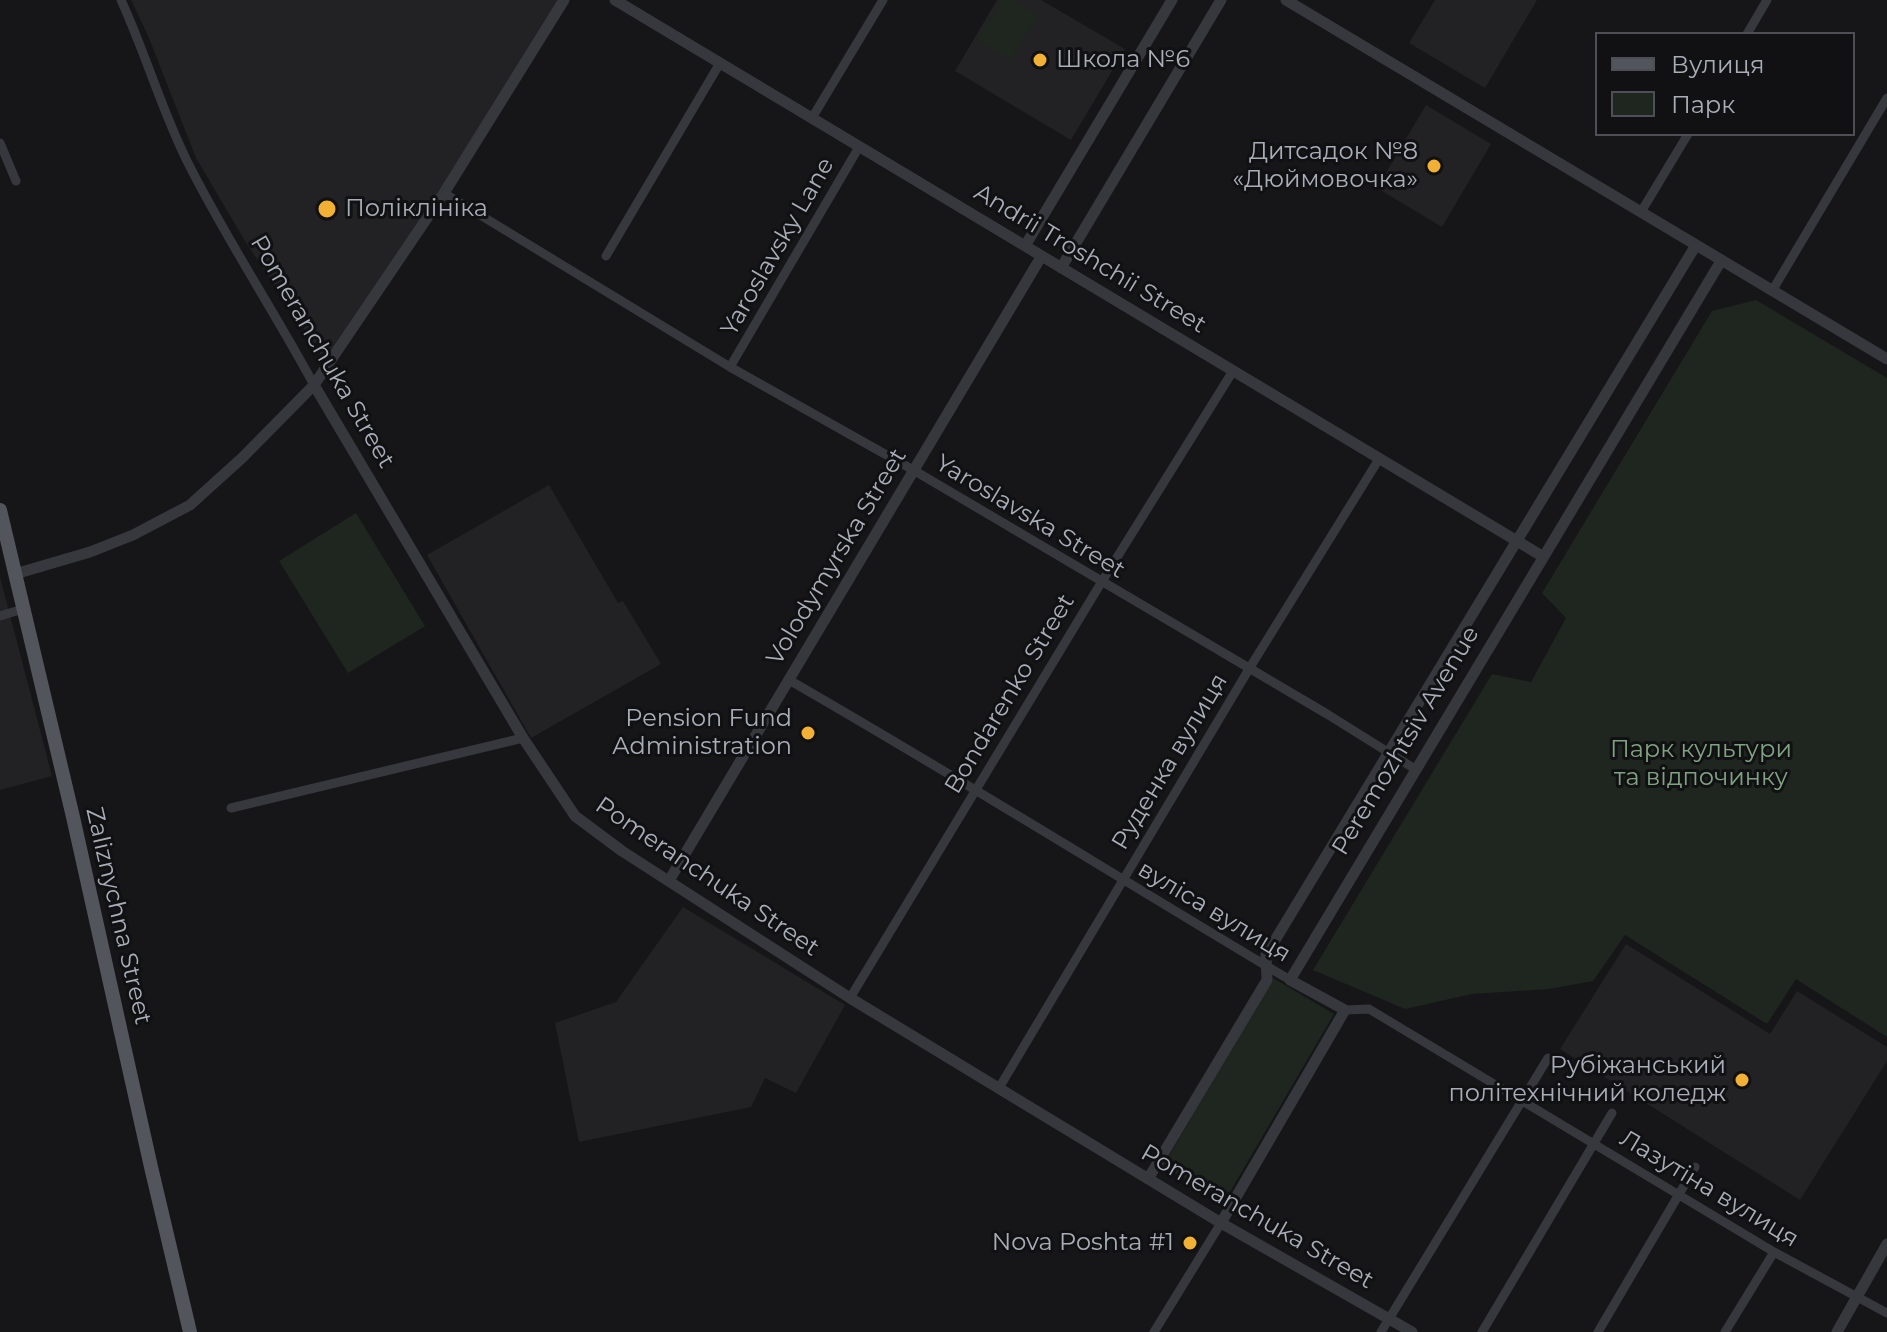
<!DOCTYPE html>
<meta charset="utf-8">
<style>
body{margin:0}
#map{position:relative;width:1887px;height:1332px;overflow:hidden;background:#161618;font-family:Montserrat,sans-serif}
canvas{display:block}
.legend{position:absolute;left:1595px;top:32px;width:260px;height:104px;box-sizing:border-box;background:#111113;border:2px solid #4d4f55;margin:0;padding:10px 14px;list-style:none;font-size:24px;color:#a8adb8}
.legend li{display:flex;align-items:center;gap:16px;height:40px}
.legend b{width:40px;border:2px solid #4d4f55}
</style>
<div id="map">
<canvas width="1887" height="1332"></canvas>
<ul class="legend">
<li><b style="height:10px;background:#53555c"></b>Вулиця</li>
<li><b style="height:22px;background:#1e261f"></b>Парк</li>
</ul>
</div>
<script>
const ctx = document.querySelector('canvas').getContext('2d');
ctx.lineJoin = 'round';
function paint(path, color) { ctx.fillStyle = color; ctx.fill(path, 'evenodd'); }
function stroke(path, color, width, dash) { ctx.strokeStyle = color; ctx.lineWidth = width; ctx.lineCap = dash ? 'butt' : 'round'; ctx.setLineDash(dash || []); ctx.stroke(path); }
function write(font, color, halo, rows, align = 'center') {
  ctx.font = font + ' Montserrat,sans-serif'; ctx.lineWidth = 6; ctx.setLineDash([]); ctx.textBaseline = 'middle'; ctx.strokeStyle = halo; ctx.fillStyle = color; for (const [text, x, y, turn = 0] of rows) {
    ctx.save(); ctx.translate(x, y); ctx.rotate((+turn || 0) * Math.PI / 180); ctx.textAlign = isNaN(turn) ? turn : align; if (halo) ctx.strokeText(text, 0, 0); ctx.fillText(text, 0, 0); ctx.restore();
  }
}
paint(new Path2D(`
 M131 0H561L449 178 326 363 245 241 196 158 149 38Z
 M997 0H1041L1125 49 1071 140 955 71Z
 M1435 0H1537L1485 88 1409 43Z
 M1426 105 1491 144 1442 227 1377 188Z
 M549 485 618 603 623 601 661 664 531 738 427 555Z
 M0 577 52 776 0 790Z
 M683 907 845 1005 796 1093 765 1078 751 1107 579 1142 555 1023 616 1002Z
 M1626 944 1770 1034 1797 991 1887 1047V1061L1800 1200 1560 1049Z`), '#222225');
paint(new Path2D(`
 M1002 0H1013L1038 15 1010 60 977 40Z
 M1756 300 1887 378V1037L1796 979 1767 1024 1625 935 1593 981 1549 989 1472 994 1405 1009 1313 970 1492 674 1531 682 1566 618 1542 593 1712 311Z
 M356 513 425 626 348 673 279 561Z
 M1273 978 1334 1014 1224 1202 1163 1166Z`), '#1e261f');
stroke(new Path2D(`
 M121 0C146 54 162 112 189 165 227 240 274 311 314 385
 M1747 34 1767 0
 M812 118 883 0
 M0 143 16 181
 M444 193 730 367 915 471 1327 714 1415 769
 M1641 212 1688 134
 M606 256 720 63
 M1772 291 1887 98
 M730 367 859 147
 M0 616 23 609
 M789 680C958 777 1122 880 1290 980
 M231 808 523 738
 M850 998 1101 583 1233 371
 M1345 1010 1369 1009 1774 1252 1887 1313
 M999 1088 1249 669 1379 459
 M1154 1332 1221 1223
 M1381 1332 1548 1058
 M1482 1332 1612 1113
 M1598 1332 1695 1167
 M1725 1332 1774 1252`), '#37383d', 9);
stroke(new Path2D(`
 M615 0 1542 556
 M1286 0 1887 359
 M1025 246 1172 0
 M1061 268 1221 0
 M314 385 523 738 575 816 622 851 850 998 1221 1223 1412 1332
 M15 574 90 552 133 535 190 505 242 458 314 385 444 193 564 0
 M670 879 1041 257
 M1148 1179 1267 980 1266 955 1696 245
 M1221 1223 1345 1010 1290 980 1721 261
 M1837 1332 1887 1244`), '#37383d', 11);
stroke(new Path2D(`
 M0 510 73 817 151 1167 190 1332`), '#53555c', 14);
for (const [x, y, r, color] of [
 [1040,60,8,"#f2b134"],
 [1434,166,8,"#f2b134"],
 [327,209,10,"#f2b134"],
 [808,733,8,"#f2b134"],
 [1742,1080,8,"#f2b134"],
 [1190,1243,8,"#f2b134"]
]) { const dot = new Path2D(); dot.arc(x, y, r, 0, 2 * Math.PI); ctx.fillStyle = color; ctx.fill(dot); stroke(dot, '#111113', 3); }
write('24px', '#a8adb8', '#111113', [
 ["Школа №6",1056,60,"left"],
 ["Дитсадок №8",1418,152],
 ["«Дюймовочка»",1418,180],
 ["Поліклініка",345,209,"left"],
 ["Pension Fund",792,719],
 ["Administration",792,747],
 ["Рубіжанський",1726,1066],
 ["політехнічний коледж",1726,1094],
 ["Nova Poshta #1",1174,1243]
], 'right');
write('24px', '#a8adb8', '#111113', [
 ["Yaroslavsky Lane",778,247,-60],
 ["Andrii Troshchii Street",1090,259,31],
 ["Pomeranchuka Street",322,352,60],
 ["Yaroslavska Street",1030,517,31],
 ["Volodymyrska Street",837,557,-59],
 ["Bondarenko Street",1010,694,-59],
 ["Peremozhtsiv Avenue",1406,741,-59],
 ["Руденка вулиця",1170,762,-59],
 ["Pomeranchuka Street",707,877,34],
 ["вуліса вулиця",1214,912,31],
 ["Zaliznychna Street",118,916,77],
 ["Лазутіна вулиця",1709,1189,31],
 ["Pomeranchuka Street",1257,1217,30]
]);
write('24px', '#7fa381', '#111113', [
 ["Парк культури",1701,750],
 ["та відпочинку",1701,778]
]);
</script>
